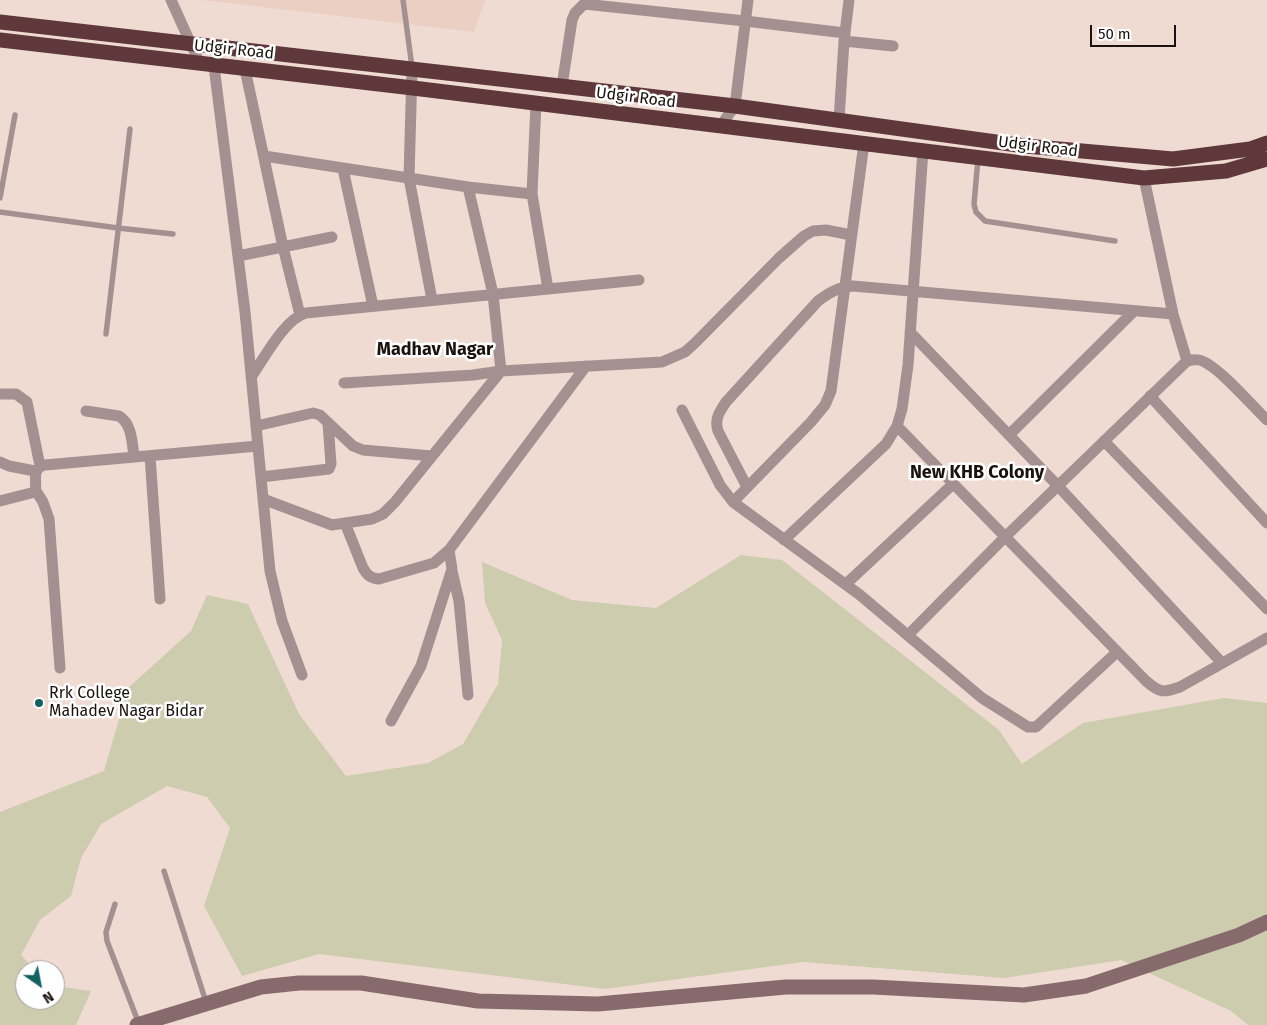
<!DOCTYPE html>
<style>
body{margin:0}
#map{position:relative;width:1267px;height:1025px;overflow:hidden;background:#efdbd2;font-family:"Fira Sans",sans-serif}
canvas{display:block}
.north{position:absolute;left:15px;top:960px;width:50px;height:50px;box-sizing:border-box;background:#fff;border:1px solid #a3a09f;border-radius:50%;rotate:147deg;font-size:14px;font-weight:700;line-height:20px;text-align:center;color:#19120f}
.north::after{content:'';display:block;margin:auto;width:18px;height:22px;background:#116263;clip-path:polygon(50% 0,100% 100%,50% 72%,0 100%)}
.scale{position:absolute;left:1090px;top:25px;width:86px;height:22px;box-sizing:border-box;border:2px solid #19120f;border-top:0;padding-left:6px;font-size:15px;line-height:18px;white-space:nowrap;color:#19120f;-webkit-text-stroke:4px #fff;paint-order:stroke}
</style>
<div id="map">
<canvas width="1267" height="1025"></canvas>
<div class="north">N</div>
<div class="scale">50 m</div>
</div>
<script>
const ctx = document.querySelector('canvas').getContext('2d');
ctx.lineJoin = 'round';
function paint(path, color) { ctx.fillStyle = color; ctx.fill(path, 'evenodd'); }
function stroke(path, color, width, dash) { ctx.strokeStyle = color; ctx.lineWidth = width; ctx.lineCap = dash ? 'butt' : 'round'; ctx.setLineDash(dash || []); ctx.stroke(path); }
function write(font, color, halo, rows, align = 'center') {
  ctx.font = font + ' "Fira Sans",sans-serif'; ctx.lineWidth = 5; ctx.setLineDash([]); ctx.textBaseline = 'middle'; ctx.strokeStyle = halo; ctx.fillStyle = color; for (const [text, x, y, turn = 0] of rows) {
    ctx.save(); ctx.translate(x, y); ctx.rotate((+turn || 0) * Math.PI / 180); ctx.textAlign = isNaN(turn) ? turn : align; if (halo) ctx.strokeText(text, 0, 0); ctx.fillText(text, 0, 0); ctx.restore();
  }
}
paint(new Path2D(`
 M203 0H485L474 32Z`), '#ebcfc3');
paint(new Path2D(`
 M741 555 782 560 999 730 1022 764 1083 723 1224 698 1267 703V1025H1248L1231 1011 1121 960 1004 978 803 962 605 989 319 954 242 976 204 906 230 828 207 797 167 786 101 824 81 858 71 896 40 920 21 955 35 970H25V1000H55V986L91 991 76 1025H0V812L104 771 128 688 191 631 207 595 248 604 299 714 346 776 428 763 463 744 498 684 502 640 485 603 482 562 572 600 656 608Z`), '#cdccae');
stroke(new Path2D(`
 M403 0 412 67
 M978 159 974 204 976 212 985 221 1115 241
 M0 198 15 115
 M0 212 118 228 173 234
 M106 334 130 129
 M164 871 206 1002
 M115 904 106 932 107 941 139 1024`), '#a59091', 5.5);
stroke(new Path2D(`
 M171 0 200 64
 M844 41 893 46
 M214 66 245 312 270 571 282 621 302 675
 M245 69 283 247 300 315
 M412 69 409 178 432 300
 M562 86 572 20 575 13 584 4 745 21 845 33
 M536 103 532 194 548 289
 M839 120 844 41 849 0
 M721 125 735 106 748 0
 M264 156 468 187 532 194
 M343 169 373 306
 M1144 178 1173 314 1187 361
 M238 256 332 237
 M910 332 1058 486 1222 663
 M251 377C264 359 284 319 306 313L639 280
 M344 383 473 375 501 371 662 362 685 352 695 343 779 258 804 236 813 231 826 230 851 235
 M0 394H16L27 402 40 466
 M1150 396 1267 523
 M682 410 720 485 733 502 860 595 982 698 1028 727H1036L1117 652
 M86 411 119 416C132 424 132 442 134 457
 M256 426 313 413 320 415 353 446 363 450 432 456
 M897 426 1146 681C1160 693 1163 693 1180 687L1267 638
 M1009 435 1134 311
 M1104 441 1267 609
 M150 456 160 599
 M0 462 9 466 35 471
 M261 477 329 469 331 464 328 423
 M747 487 718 431C714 419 720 411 726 402L818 301C830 292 839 287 853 286L1173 314
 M36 491 43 502 49 519 60 668
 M263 499 332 525 372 519 383 514 395 502 501 371 493 294 468 187
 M0 501 35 492C38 481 30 469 45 465L258 446
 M733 502 811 422 825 405 831 391 864 143
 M345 523 363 568C367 575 370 578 379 579L434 563 449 550 586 366
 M784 540 886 444 897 426 902 409 908 365 923 150
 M452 571 459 601 468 695
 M846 584 953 484
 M908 635 1005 537 1187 361C1191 360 1195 359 1199 360 1217 364 1252 406 1267 420
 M391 721 421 666 452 569 449 550`), '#a59091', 11);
stroke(new Path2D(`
 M137 1025 261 987 299 983H361L478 1001 598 1004 786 987H873L1024 995 1086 986 1239 935 1267 922`), '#876a6c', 15);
stroke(new Path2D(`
 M0 22 735 106 1025 146 1173 159 1250 149 1267 143
 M0 40 413 88 1144 178 1226 171 1267 159`), '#5e383b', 15);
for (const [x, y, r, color] of [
 [39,703,5,"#116263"]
]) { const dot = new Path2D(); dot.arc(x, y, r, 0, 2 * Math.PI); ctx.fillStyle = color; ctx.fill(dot); stroke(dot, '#fff', 2); }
write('16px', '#19120f', '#fff', [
 ["Udgir Road",234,50,6],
 ["Udgir Road",636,98,7],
 ["Udgir Road",1038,147,7]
]);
write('16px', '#19120f', '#fff', [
 ["Rrk College",49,694],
 ["Mahadev Nagar Bidar",49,712]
], 'left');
write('bold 18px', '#19120f', '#fff', [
 ["Madhav Nagar",435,350],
 ["New KHB Colony",977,473]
]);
</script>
